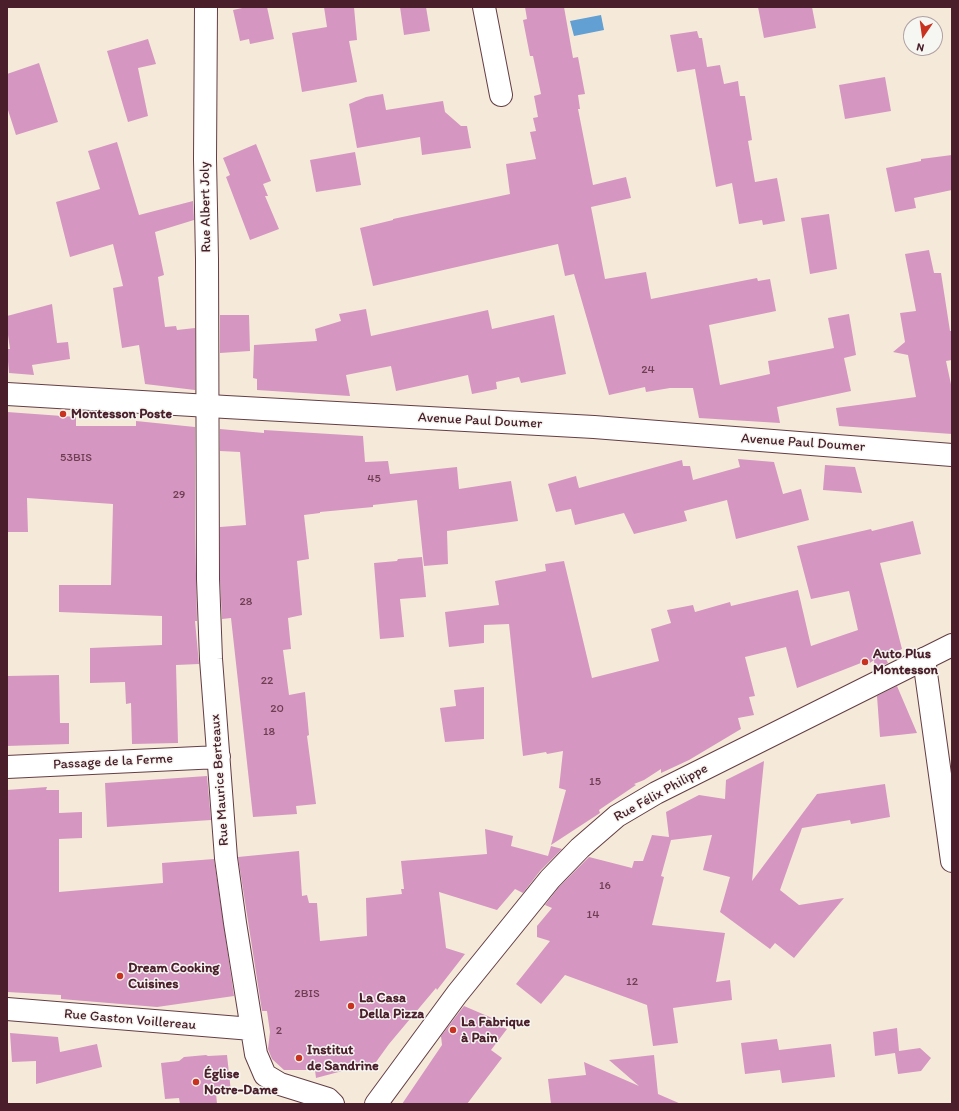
<!DOCTYPE html>
<meta charset="utf-8">
<style>
body{margin:0}
#map{position:relative;width:959px;height:1111px;overflow:hidden;background:#f5ead9;font-family:Itim,sans-serif}
canvas{display:block}
.frame{position:absolute;inset:0;border:8px solid #4a1f2b;pointer-events:none}
.north{position:absolute;left:903px;top:16px;width:40px;height:40px;box-sizing:border-box;background:#f6f6f2;border:1px solid #b1a0a2;border-radius:50%;rotate:193deg;font-size:11px;font-weight:700;line-height:16px;text-align:center;color:#4a1f2b}
.north::after{content:'';display:block;margin:auto;width:14px;height:18px;background:#c8321e;clip-path:polygon(50% 0,100% 100%,50% 72%,0 100%)}
</style>
<div id="map">
<canvas width="959" height="1111"></canvas>
<div class="frame"></div>
<div class="north">N</div>
</div>
<script>
const ctx = document.querySelector('canvas').getContext('2d');
ctx.lineJoin = 'round';
function paint(path, color) { ctx.fillStyle = color; ctx.fill(path, 'evenodd'); }
function stroke(path, color, width, dash) { ctx.strokeStyle = color; ctx.lineWidth = width; ctx.lineCap = dash ? 'butt' : 'round'; ctx.setLineDash(dash || []); ctx.stroke(path); }
function write(font, color, halo, rows, align = 'center') {
  ctx.font = font + ' Itim,sans-serif'; ctx.lineWidth = 3; ctx.setLineDash([]); ctx.textBaseline = 'middle'; ctx.strokeStyle = halo; ctx.fillStyle = color; for (const [text, x, y, turn = 0] of rows) {
    ctx.save(); ctx.translate(x, y); ctx.rotate((+turn || 0) * Math.PI / 180); ctx.textAlign = isNaN(turn) ? turn : align; if (halo) ctx.strokeText(text, 0, 0); ctx.fillText(text, 0, 0); ctx.restore();
  }
}
paint(new Path2D(`
 M601 15 604 30 574 36 570 21Z`), '#629fd3');
paint(new Path2D(`
 M247 7H267L274 39 250 44 249 39 240 41 233 10Z
 M324 7H354L357 40 349 41 357 82 302 92 292 33 327 27Z
 M400 7H426L430 31 404 35Z
 M525 7H564L573 58 578 57 585 94 578 95 580 109H578L593 185 626 177 631 198 591 207 605 279 646 272 651 299 757 278 758 281 770 279 776 311 709 325 720 385 770 374 768 361 834 348 828 318 849 314 856 355 844 358 851 391 777 407 780 423 699 418 693 388H670L646 392 645 387 609 395 574 274 565 276 558 244 373 286 360 228 393 220V219L510 194 506 164 536 159 530 132 536 131 533 118 538 117 534 96 541 94 533 56H530L523 20 527 19Z
 M758 7H812L816 28 764 38Z
 M697 31 699 38H702L707 67 720 65 724 84 738 81 740 96H745L752 140 748 141 755 182 777 178 785 221 763 225 762 220 739 224 732 183 716 187 695 69 677 72 670 35Z
 M148 39 156 64 138 68 148 116 128 122 107 51Z
 M39 63 58 122 16 135 7 107V74Z
 M885 77 891 111 845 119 839 85Z
 M383 94 386 110 443 101 445 112 461 126H467L471 148 422 155 420 137 357 148 349 104 366 97Z
 M117 142 139 215 193 201 194 220 155 232 164 275 158 277 165 327 176 326 177 330 195 328V390L145 384 139 345 122 348 113 288 123 286 113 244 70 257 56 202 100 189 88 151Z
 M256 144 271 181 263 184 268 196H265L279 229 250 240 226 177 230 175 223 158Z
 M355 152 361 185 316 192 310 160Z
 M952 155V190L914 198 916 208 895 212 886 168 921 161V159Z
 M829 214 837 269 810 274 801 218Z
 M929 250 934 273H941L950 331H952V360L946 361 952 389V434L839 426 836 408 916 397 908 355 893 352 905 342 900 313 916 311 905 254Z
 M52 304 57 343 68 342 70 359 32 365 34 375 9 373 7 349H10L7 328V316Z
 M366 309 371 336 488 310 492 329 554 315 566 374 521 383 519 377 496 382 497 389 472 394 468 375 396 391 391 366 346 375 350 396 257 390V379L253 378 254 345 317 341 315 329 341 321 339 314Z
 M220 315H249L250 351 220 353Z
 M7 412 76 417V426H136V421L195 427V529L197 621H195L199 664 176 665 178 743 132 744 131 703 126 704 125 682 90 683V648L162 645V616L59 612V585H111L113 504 27 498 28 532H7Z
 M220 429 264 433V430L363 436 365 462 388 461 390 474 457 467 459 489 511 481 518 521 447 531 448 564 424 566 417 500 373 505V507L320 512V513L304 515 309 559 297 561 302 615 288 618 291 649 283 650 289 695 305 692 309 735 307 736 316 804 296 806 297 814 253 817 231 618 222 619 220 579V527L246 525 240 452 220 451Z
 M738 459 774 462 783 494 801 489 809 520 736 539 727 500 684 511 687 521 634 534 624 513 575 525 571 509 556 512 548 484 576 476 579 488 682 460 683 466H690L693 480 740 467Z
 M825 465 855 467 862 493 823 490Z
 M913 521 921 554 880 563 902 649 885 657 888 663 875 669 874 660 867 665 866 661 797 688 786 647 745 657 755 696 749 697 754 715 738 718 741 729 689 760 661 773V769L644 780 634 784 636 785 599 810 600 813 551 845 566 790 559 788 563 751 547 754 546 752 523 756 509 624 484 625V643L449 647 445 612 499 605 495 581 546 571 545 564 564 561 592 678 659 661 651 629 671 623 667 610 693 605 695 612 730 602 731 606 798 590 811 646 858 630 849 591 811 599 797 546 871 529 872 531Z
 M422 557 426 597 400 599 404 637 380 639 374 563 397 561 398 559Z
 M59 675 60 723H69V744L7 746V676Z
 M897 686 917 733 880 737 877 696Z
 M484 687V739L445 742 440 708 456 706 454 690Z
 M764 761 752 881 817 794 885 784 890 817 851 824 850 820 802 828 780 890 799 905 844 898 794 958 775 943 770 949 720 912 730 877 703 870 712 835 671 840 661 876 664 877 652 925 725 933 716 982 730 980 732 1000 673 1008 678 1043 653 1046 647 1005 565 975 541 1004 516 984 550 941 537 937V926L552 908 545 905 559 887 589 857 632 868 634 861H643L652 835 669 837 666 812 699 795 725 799 726 780Z
 M207 776 211 820 107 827 105 783Z
 M47 787 46 790H59V813L82 812V838L59 839V892L163 883 162 863 214 859 234 996 157 1007 61 999V995L7 992V790Z
 M485 829 513 836 511 846 548 856 551 846 562 849 540 871 523 893 515 889 497 910 439 892 446 948 465 954 437 990 436 988 389 1044 376 1062 316 1078 315 1070H284L272 1059 268 1049 270 1032 267 1011H262L238 857 299 851 302 896 307 895 309 903H317L320 941 367 936 366 898 402 894 401 889H404L401 861 487 854Z
 M464 1006 492 1018 490 1022 507 1029 491 1050 502 1058 467 1104H402L442 1045 441 1036Z
 M897 1028 899 1051 920 1048 931 1058 921 1071 898 1074 895 1053 875 1056 873 1032Z
 M10 1033 58 1037 60 1052 97 1044 102 1067 36 1084V1061L12 1062Z
 M777 1039 779 1050 831 1044 835 1077 782 1083 780 1070 745 1074 741 1043Z
 M206 1055 208 1056 227 1055 231 1092 216 1093 217 1104H180L179 1098 165 1099 161 1063 179 1061 184 1057Z
 M654 1055 658 1094 681 1104H551L548 1079 586 1075 584 1062 639 1086 609 1060Z`), '#d596c1');
const street = new Path2D(`
 M206 7 205 159 207 259 208 579 211 659 226 858 235 923 256 1054 265 1075 280 1084 328 1099 333 1104
 M484 7 501 95
 M924 659 952 861
 M7 767 219 757
 M7 1009 252 1029`);
const secondary = new Path2D(`
 M376 1104 457 994 550 879 580 848 617 816 656 793 952 645`);
const primary = new Path2D(`
 M7 394 226 407 594 427 952 455`);
stroke(street, '#643d45', 24);
stroke(secondary, '#643d45', 24);
stroke(primary, '#643d45', 24);
stroke(street, '#fff', 22);
stroke(secondary, '#fff', 22);
stroke(primary, '#fff', 22);
for (const [x, y, r, color] of [
 [63,414,4,"#c8321e"],
 [865,662,4,"#c8321e"],
 [120,976,4,"#c8321e"],
 [351,1006,4,"#c8321e"],
 [453,1030,4,"#c8321e"],
 [299,1058,4,"#c8321e"],
 [196,1082,4,"#c8321e"]
]) { const dot = new Path2D(); dot.arc(x, y, r, 0, 2 * Math.PI); ctx.fillStyle = color; ctx.fill(dot); stroke(dot, '#f6f6f2', 1.5); }
write('12px', '#6d3d50', null, [
 ["24",648,370],
 ["53BIS",76,458],
 ["45",374,479],
 ["29",179,495],
 ["28",246,602],
 ["22",267,681],
 ["20",277,709],
 ["18",269,732],
 ["15",595,782],
 ["16",605,886],
 ["14",593,915],
 ["12",632,982],
 ["2BIS",307,994],
 ["2",279,1031]
]);
write('14px', '#4a1f2b', '#f6f6f2', [
 ["Rue Albert Joly",206,207,-91],
 ["Avenue Paul Doumer",480,421,3],
 ["Avenue Paul Doumer",803,443,4],
 ["Passage de la Ferme",113,762,-3],
 ["Rue Maurice Berteaux",220,780,-94],
 ["Rue Félix Philippe",661,793,-29],
 ["Rue Gaston Voillereau",130,1020,5]
]);
write('bold 14px', '#4a1f2b', '#f6f6f2', [
 ["Montesson Poste",71,414],
 ["Auto Plus",873,654],
 ["Montesson",873,670],
 ["Dream Cooking",128,968],
 ["Cuisines",128,984],
 ["La Casa",359,998],
 ["Della Pizza",359,1014],
 ["La Fabrique",461,1022],
 ["à Pain",461,1038],
 ["Institut",307,1050],
 ["de Sandrine",307,1066],
 ["Église",204,1074],
 ["Notre-Dame",204,1090]
], 'left');
</script>
